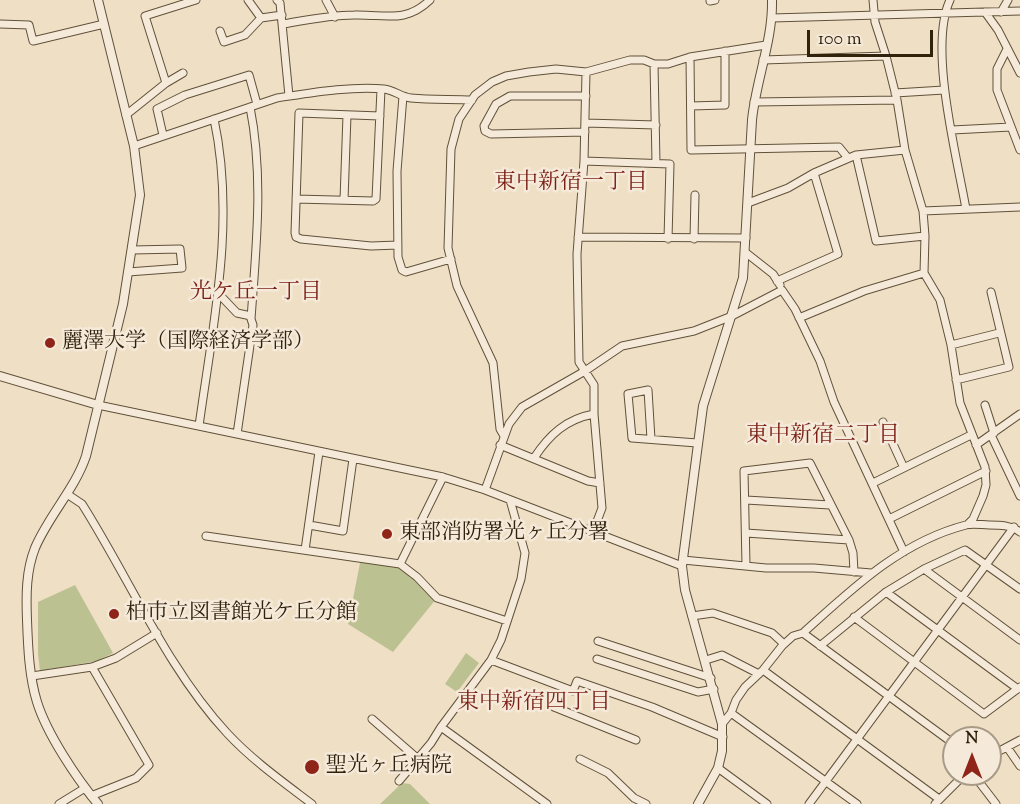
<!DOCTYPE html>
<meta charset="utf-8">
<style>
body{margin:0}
#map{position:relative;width:1020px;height:804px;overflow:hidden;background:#efdfc5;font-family:"Sorts Mill Goudy",serif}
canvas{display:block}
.north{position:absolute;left:942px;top:726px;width:60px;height:60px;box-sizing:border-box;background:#f5ead9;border:2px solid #a79a87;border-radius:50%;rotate:0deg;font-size:16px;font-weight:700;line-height:24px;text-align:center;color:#31220c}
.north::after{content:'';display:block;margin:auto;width:21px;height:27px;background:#8f2418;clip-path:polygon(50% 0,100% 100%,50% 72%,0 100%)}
.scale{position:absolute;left:807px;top:30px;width:126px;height:27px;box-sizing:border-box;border:3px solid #31220c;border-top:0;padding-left:8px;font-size:18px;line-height:21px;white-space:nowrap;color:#31220c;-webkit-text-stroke:4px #f5ead9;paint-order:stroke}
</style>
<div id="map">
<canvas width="1020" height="804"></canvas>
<div class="north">N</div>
<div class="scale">100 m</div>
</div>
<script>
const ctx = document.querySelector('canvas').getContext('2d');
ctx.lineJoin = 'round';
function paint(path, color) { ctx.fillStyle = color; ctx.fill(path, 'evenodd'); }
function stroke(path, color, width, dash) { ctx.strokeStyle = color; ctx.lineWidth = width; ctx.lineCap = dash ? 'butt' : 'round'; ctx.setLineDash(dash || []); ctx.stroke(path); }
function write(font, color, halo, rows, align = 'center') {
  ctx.font = font + ' "Sorts Mill Goudy","Noto Serif JP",serif'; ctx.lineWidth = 5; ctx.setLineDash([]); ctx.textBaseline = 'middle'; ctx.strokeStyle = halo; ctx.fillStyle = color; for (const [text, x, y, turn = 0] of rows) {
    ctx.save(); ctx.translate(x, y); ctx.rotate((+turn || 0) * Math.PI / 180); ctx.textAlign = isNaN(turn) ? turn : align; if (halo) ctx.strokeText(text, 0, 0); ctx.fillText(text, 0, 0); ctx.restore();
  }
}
paint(new Path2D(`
 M361 558 400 564 437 598 393 652 348 624Z
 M75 585 113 653 97 661 40 671 38 654V602Z
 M466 653 479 663 457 692 445 684Z
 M402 783 410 784 430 804H380Z`), '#bcc192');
const minor = new Path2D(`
 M248 0 261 18
 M277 0 280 3 289 96
 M326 0 335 17
 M873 0 875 22 886 56 897 100 905 150 923 211 1020 207
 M950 0C928 47 957 157 966 209
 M710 1 715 0
 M985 12 998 30 1020 73
 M1001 12 1008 0
 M772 18 1020 11
 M0 24 29 25 33 41 104 24
 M283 24C306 20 331 15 354 15 385 14 405 24 430 0
 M220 31 224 42 245 35 261 18 282 15
 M1007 49 997 69V90L1020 150
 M690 57 691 150 839 147 848 158
 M763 60 886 56
 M654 64 656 163
 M586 72 584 161 577 254 579 362 594 385V414L602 508 593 532
 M166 83 145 16 196 0
 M895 93 944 90
 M403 96 397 171 398 257 402 270 406 272 451 259
 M754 102 897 100
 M691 106 725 105V51
 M126 115 166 83 183 73
 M380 116 299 113 295 233 296 237 301 239 371 246 398 245
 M586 123 656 125
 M952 130 1011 127
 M585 132 491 134 485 131 484 126 496 104 510 96H586
 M163 135 157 109 185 95 249 75 257 104
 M134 146 277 98C311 93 350 86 384 89 394 90 401 97 411 98 431 100 451 99 472 100
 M856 155 876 241 925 236
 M584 161 670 164 668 239
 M296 199 373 201 376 199 381 89
 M344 200 347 115
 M748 203 788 188 814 173 856 155 905 150
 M923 211 925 236 924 273 940 300 951 345 960 403 985 467 986 485 983 496 973 519 968 524
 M578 237 746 238
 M694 239 695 195
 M745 252 773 274 780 285
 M128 272 182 268 180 249 132 250
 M777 281 838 254 814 173
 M217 292 237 313 251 316
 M799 318 864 291 924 273
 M951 345 999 333
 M956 380 1009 367 991 292
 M98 405 443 477 485 490 682 566
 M985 405 994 433
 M883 422 904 468
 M199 426C213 324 236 221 214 119
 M237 434 253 325 251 319C256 248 264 177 250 107
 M991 435 1020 496
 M504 436 500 429 493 363 457 286 448 248 451 149 459 119 475 95 492 82 506 76 529 72 556 69 586 72 630 60H644L654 64H668L690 57 766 45
 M651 439 648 390 628 394 632 438 697 443
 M500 445 588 481 600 483
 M976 445 1020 414
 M534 458C549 435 566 419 594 414
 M873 483 971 435
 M485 490 509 424 522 407 585 371 622 346 694 331 732 316 782 290 795 309 820 361 834 402 904 552
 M67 494 82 504C129 578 168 670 227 733 252 760 283 782 312 804
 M510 500 525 553 521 579 501 640 491 660 441 727 547 804
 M746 500 830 505
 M889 519 986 471
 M309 525 343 531 353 459
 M746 533 849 540
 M206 536 400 564 417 577 437 598 507 621
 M305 550 319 452
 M683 560 766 568H814L871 573
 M400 564 443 477
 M746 565 744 471 810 463 849 540 853 553 854 572
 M924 569 1020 640
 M886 592 1018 689
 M692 616 713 613 772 633 784 644
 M854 617 984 714 1020 687
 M803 633 954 744
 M598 641 711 678
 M820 646 886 592 924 569 965 550 1020 589
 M597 659 698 692 714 689
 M491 660 573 691 577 681 652 707 723 737
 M706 660 722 655 759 674
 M763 670 939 799
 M32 676 92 667 116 658 157 633
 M565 688 554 707 636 740
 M731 713 857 804
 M372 719 418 759
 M722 724 731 713 736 700 745 687 763 670 782 646 793 636 803 633C852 589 900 542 966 525 973 523 982 525 989 525 1000 525 1011 525 1020 532
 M1007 747 1020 766
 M990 756 1020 740
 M580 759 608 773 634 798 646 804
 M718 768 767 804
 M973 774 996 804
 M399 781 431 743 441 727
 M91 796 136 778 149 765 92 667
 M59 804 85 788
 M809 804 1014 527
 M935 804 965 774`);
const tertiary = new Path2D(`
 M98 0 134 146 140 195 123 304 86 456C75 489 49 515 35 548 26 571 26 595 27 620 28 647 29 676 37 702 47 734 77 779 98 804
 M0 376 98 405
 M698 804 718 768 722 751V724L685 590 682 566 703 406 743 278 752 120C756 80 773 40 772 0`);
stroke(minor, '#60513a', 9);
stroke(tertiary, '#60513a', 10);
stroke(minor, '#f5ead9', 7);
stroke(tertiary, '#f5ead9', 8);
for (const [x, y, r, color] of [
 [50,343,6,"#8f2418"],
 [387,534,6,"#8f2418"],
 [114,614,6,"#8f2418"],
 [312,767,8,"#8f2418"]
]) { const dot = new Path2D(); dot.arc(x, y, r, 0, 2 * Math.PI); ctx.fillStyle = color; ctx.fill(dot); stroke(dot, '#f5ead9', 2); }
write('21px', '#31220c', '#f5ead9', [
 ["麗澤大学（国際経済学部）",62,343],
 ["東部消防署光ヶ丘分署",399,534],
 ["柏市立図書館光ケ丘分館",126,614],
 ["聖光ヶ丘病院",326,767]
], 'left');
write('22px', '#7a1f14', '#f5ead9', [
 ["東中新宿一丁目",571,184],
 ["光ケ丘一丁目",256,294],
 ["東中新宿二丁目",823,437],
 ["東中新宿四丁目",534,704]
]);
</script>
